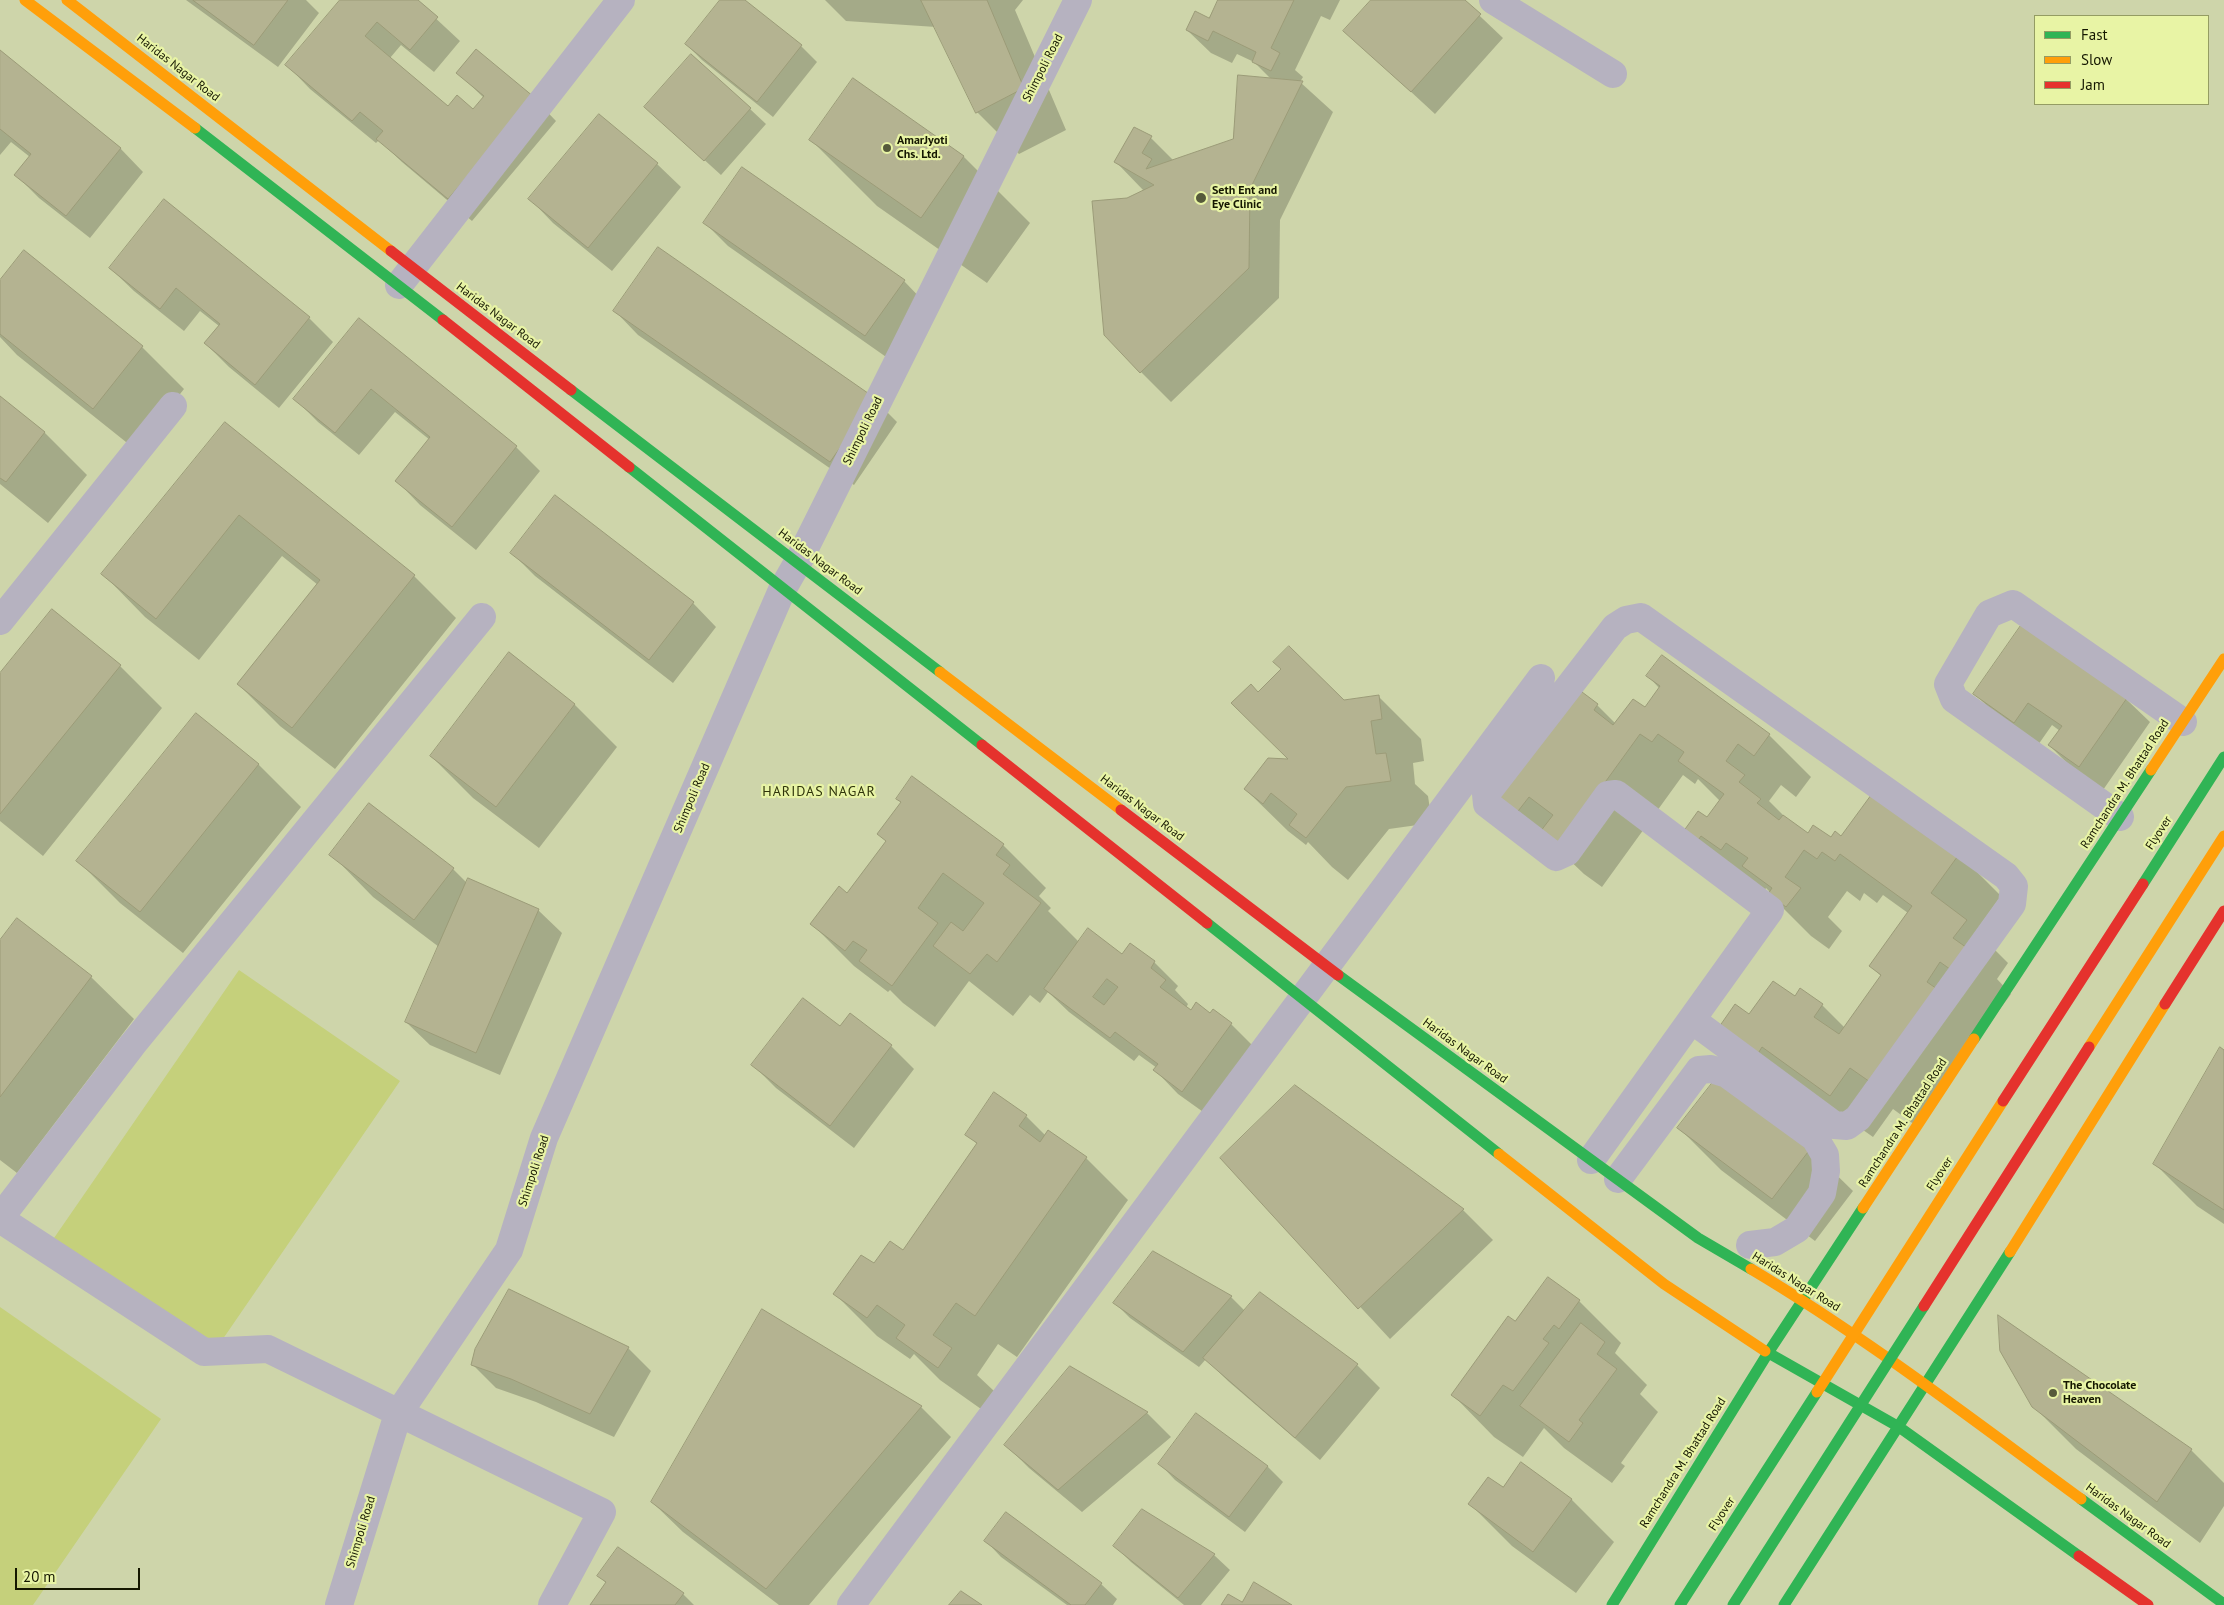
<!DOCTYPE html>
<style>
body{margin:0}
#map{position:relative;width:2224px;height:1605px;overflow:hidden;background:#ced5aa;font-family:"PT Sans",sans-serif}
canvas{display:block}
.legend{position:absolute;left:2034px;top:15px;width:175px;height:90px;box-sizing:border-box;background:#e8f4a5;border:1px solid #949c63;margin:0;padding:6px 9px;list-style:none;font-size:15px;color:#151700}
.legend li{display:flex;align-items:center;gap:10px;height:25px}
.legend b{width:25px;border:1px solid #949c63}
.scale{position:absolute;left:15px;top:1568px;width:125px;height:22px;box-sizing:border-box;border:2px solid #151700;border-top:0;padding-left:6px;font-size:15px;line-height:18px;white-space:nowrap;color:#151700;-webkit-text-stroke:4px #e8f4a5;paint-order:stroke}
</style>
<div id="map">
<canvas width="2224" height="1605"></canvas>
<ul class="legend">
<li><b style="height:6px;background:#30b455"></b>Fast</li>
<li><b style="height:6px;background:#ff9f0a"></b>Slow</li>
<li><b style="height:6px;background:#e5322d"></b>Jam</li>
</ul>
<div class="scale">20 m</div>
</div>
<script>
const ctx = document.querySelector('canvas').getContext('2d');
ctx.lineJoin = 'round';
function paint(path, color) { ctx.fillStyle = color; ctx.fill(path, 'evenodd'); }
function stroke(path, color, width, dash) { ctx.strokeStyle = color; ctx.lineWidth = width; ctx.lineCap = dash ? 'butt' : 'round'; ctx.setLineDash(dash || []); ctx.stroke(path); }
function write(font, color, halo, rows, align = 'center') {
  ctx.font = font + ' "PT Sans",sans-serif'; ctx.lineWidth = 4.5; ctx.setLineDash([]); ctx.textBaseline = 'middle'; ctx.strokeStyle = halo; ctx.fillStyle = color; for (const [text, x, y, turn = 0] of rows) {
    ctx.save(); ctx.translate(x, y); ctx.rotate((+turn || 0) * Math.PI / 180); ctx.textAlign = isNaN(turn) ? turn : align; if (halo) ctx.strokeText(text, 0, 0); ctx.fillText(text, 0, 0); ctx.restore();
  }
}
paint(new Path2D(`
 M239 970 400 1081 216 1349 54 1238Z
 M0 1307 161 1419 33 1605H0Z`), '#c5d07b');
paint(new Path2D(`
 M186 0H306L319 13 278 67Z
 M342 0H416L460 41 434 72 401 45 390 58 448 108 473 110 484 98 458 73 533 97 556 121 472 221 402 162 379 140 376 143 310 89 287 65Z
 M721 0H743L801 46 817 62 773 117 702 60 686 44Z
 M825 0H1023L1015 10 1066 130 1019 154 977 112 936 27 846 21Z
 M1219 0H1340L1330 20 1321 16 1295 70 1303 77 1300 82 1333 112 1280 220 1279 298 1171 402 1141 372 1127 199 1144 191 1116 162 1151 138 1174 161 1234 140 1271 79 1254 62 1237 54 1232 63 1211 53 1187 30 1210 20Z
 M1372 0H1463L1503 38 1435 114 1345 31Z
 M0 51 120 148 143 172 90 238 39 198 16 175 30 157 11 142 0 155Z
 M646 107 750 109 766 124 721 175Z
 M811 140 964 157 1030 223 987 283 877 206Z
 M657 164 681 187 612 271 553 223 530 199Z
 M164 201 309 318 333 342 279 408 229 367 205 343 219 326 200 311 184 331 134 291 110 268Z
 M705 223 904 281 927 305 889 359 728 246Z
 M0 282 142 347 184 389 136 450 17 355 0 337Z
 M615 311 874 399 897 422 854 485 638 335Z
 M359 320 516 447 540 471 476 550 420 505 397 481 430 440 395 412 359 455 318 422 295 399Z
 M0 397 45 433 87 475 48 523 0 484Z
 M225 424 414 576 456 618 335 769 280 726 238 684 318 585 282 556 199 660 145 617 103 574Z
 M512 553 693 603 716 627 673 683 535 576Z
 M510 654 575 705 617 747 539 848 473 798 431 756Z
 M120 666 162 708 43 856 0 821V675Z
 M1648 676 1769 735 1811 777 1796 797 1781 785 1769 801 1786 818 1808 835 1959 854 2001 896 1976 931 2008 963 1997 979 2011 994 1915 1125 1893 1109 1873 1137 1805 1089 1763 1069 1749 1016 1795 997 1800 990 1822 1005 1845 1028 1882 977 1870 965 1908 913 1883 895 1877 903 1864 893 1860 901 1847 891 1828 917 1842 931 1829 949 1811 936 1769 894 1770 892 1766 888 1764 892 1684 832 1708 819 1721 802 1698 779 1695 784 1683 775 1602 887 1584 874 1561 852 1494 798 1597 705 1616 724 1645 709 1660 689Z
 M1258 693 1343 702 1378 696 1421 739 1424 761 1413 763 1415 784 1428 796 1432 823 1389 829 1348 880 1332 867 1308 842 1306 845 1288 831 1245 789 1291 761Z
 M1974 693 2126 699 2150 722 2103 790 2073 769 2049 745 2060 731 2052 725 2038 745 1998 717Z
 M197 715 259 765 301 807 183 953 120 903 78 861Z
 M913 778 1003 845 1046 888 1039 896 1051 908 1048 911 1079 942 1122 956 1154 962 1178 986 1175 990 1188 1004 1186 1008 1191 1012 1211 1015 1213 1011 1231 1024 1255 1048 1206 1114 1178 1094 1155 1070 1157 1068 1139 1055 1134 1061 1069 1012 1048 992 1040 1003 1030 995 1013 1016 969 981 935 1027 903 1003 890 990 888 992 854 966 812 924 848 895 887 842 878 834 902 803 897 799Z
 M369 805 453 869 467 883 538 910 562 933 500 1075 430 1045 406 1022 439 947 373 897 331 854Z
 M0 942 91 977 134 1019 17 1173 0 1160Z
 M840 1028 891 1046 914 1069 854 1148 776 1088 753 1065Z
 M2224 1051V1224L2197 1206 2155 1164Z
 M1026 1116 1046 1136 1086 1158 1128 1200 1017 1357 998 1344 977 1375 994 1391 981 1409 940 1380 914 1354 910 1359 877 1336 835 1294 874 1265 903 1252 978 1145 967 1134Z
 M1679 1128 1810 1149 1853 1191 1815 1241 1721 1170Z
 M1222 1158 1463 1210 1493 1240 1390 1339Z
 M1153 1253 1231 1297 1245 1311 1357 1365 1380 1388 1320 1460 1228 1381 1206 1359 1199 1367 1130 1318 1114 1302Z
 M1579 1301 1621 1343 1615 1353 1647 1385 1640 1394 1658 1412 1621 1463 1625 1466 1612 1483 1564 1448 1544 1428 1523 1457 1494 1437 1452 1394 1515 1323Z
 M628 1348 651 1371 614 1437 536 1402 496 1388 472 1364Z
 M1070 1368 1147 1413 1171 1437 1082 1512 1029 1468 1006 1445Z
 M2033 1406 2191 1450 2224 1483V1506L2200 1543 2076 1449Z
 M921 1407 951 1437 809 1605H779L683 1532 652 1502Z
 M1522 1463 1572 1500 1614 1542 1576 1593 1512 1546 1470 1504 1503 1489Z
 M1160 1464 1267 1466 1283 1482 1245 1532 1175 1480Z
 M986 1541 1101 1584 1117 1599 1113 1605H1067L1001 1557Z
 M1115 1546 1214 1555 1230 1570 1201 1605H1184L1131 1562Z
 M599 1576 683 1594 694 1605H591L606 1583Z`), '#0003');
const building = new Path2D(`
 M193 0H288L254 45Z
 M340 0H418L438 17 410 50 377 22 365 36 448 106 457 95 473 109 484 96 456 73 476 49 534 97 448 199 376 139 383 131 360 112 352 121 285 65Z
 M720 0H745L802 45 757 102 685 44Z
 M921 0H987L1024 88 976 113Z
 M1218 0H1294L1271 48 1280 53 1271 71 1252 62 1256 52 1213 31 1208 41 1186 30 1195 11 1209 18Z
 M1371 0H1465L1481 14 1411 92 1343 31Z
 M0 50 121 148 66 216 14 175 31 154 0 129Z
 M691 54 751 108 704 161 644 107Z
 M1238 75 1303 81 1250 189 1249 268 1140 373 1104 335 1092 201 1127 198 1154 185 1114 162 1134 127 1152 136 1142 153 1152 159 1146 169 1233 139Z
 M853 78 964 156 921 218 809 140Z
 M599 114 658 163 588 248 528 199Z
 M742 167 905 280 865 336 703 223Z
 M164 199 310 317 255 385 204 343 220 324 176 288 160 309 109 268Z
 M658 247 875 398 830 462 613 311Z
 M24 250 143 346 93 409 0 334V280Z
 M359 318 517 446 452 527 395 481 430 437 371 389 335 433 293 399Z
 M0 396 45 432 6 482 0 478Z
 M225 422 415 575 292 728 237 684 320 580 239 515 156 619 101 574Z
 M555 495 694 602 649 660 510 553Z
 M52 609 121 665 0 814V673Z
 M2022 624 2127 698 2079 767 2048 745 2062 726 2028 703 2014 723 1973 694Z
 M1289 646 1344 700 1379 695 1382 719 1371 721 1376 754 1386 753 1391 781 1346 787 1306 838 1289 825 1297 814 1271 793 1263 804 1244 789 1268 758 1288 759 1231 703 1251 684 1258 692 1281 669 1273 662Z
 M509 652 575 704 496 807 430 756Z
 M1662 655 1770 734 1754 756 1738 744 1726 761 1745 775 1739 782 1761 799 1757 803 1779 820 1783 815 1808 833 1813 825 1831 837 1835 831 1841 836 1874 791 1960 853 1931 893 1967 920 1953 938 1970 950 1954 972 1940 962 1927 982 1940 991 1873 1084 1850 1068 1830 1096 1762 1047 1757 1055 1719 1027 1735 1004 1749 1014 1773 981 1795 996 1800 988 1823 1004 1814 1017 1839 1034 1881 975 1869 966 1912 906 1840 854 1835 861 1822 852 1817 859 1804 850 1785 877 1801 888 1786 907 1768 894 1772 888 1742 866 1748 858 1726 843 1721 850 1701 836 1696 843 1683 832 1698 811 1707 817 1724 794 1678 761 1684 752 1658 734 1652 742 1640 734 1559 846 1540 832 1553 815 1529 797 1515 815 1492 799 1574 686 1598 704 1594 710 1613 725 1633 699 1645 707 1660 686 1646 676Z
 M196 713 259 764 140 912 76 861Z
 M912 776 1004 844 996 855 1010 865 1003 874 1041 903 997 962 987 954 970 974 933 946 951 922 963 931 984 903 943 873 918 908 938 923 892 986 859 961 867 950 853 941 845 951 810 924 839 886 847 893 886 841 877 834 901 802 896 799Z
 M369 803 454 868 414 920 329 855Z
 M468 878 539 909 476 1053 405 1022Z
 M17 918 92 976 0 1097V940Z
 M1088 928 1122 954 1130 943 1155 961 1151 968 1166 980 1160 987 1191 1010 1196 1002 1210 1013 1213 1009 1232 1023 1182 1092 1153 1070 1158 1064 1115 1032 1110 1038 1044 989ZM1107 979 1118 987 1104 1005 1093 997Z
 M803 998 840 1026 850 1013 892 1045 830 1126 751 1065Z
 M2220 1047 2224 1050V1210L2153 1164Z
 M1717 1077 1811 1148 1772 1199 1677 1128Z
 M1295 1085 1464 1209 1358 1309 1220 1158Z
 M994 1092 1027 1115 1019 1126 1040 1142 1048 1130 1087 1157 975 1316 956 1303 933 1335 952 1348 938 1368 896 1338 905 1325 877 1305 867 1318 833 1294 861 1255 874 1263 890 1241 903 1250 977 1143 965 1135Z
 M1153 1251 1232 1296 1183 1352 1113 1303Z
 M1548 1277 1580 1300 1559 1329 1554 1325 1543 1339 1549 1343 1513 1391 1503 1385 1480 1416 1451 1395 1508 1316 1515 1321Z
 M509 1289 629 1347 590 1414 511 1379 471 1365 475 1349Z
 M1260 1292 1358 1364 1295 1438 1203 1358Z
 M762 1309 922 1406 766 1589 651 1502Z
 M1998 1315 2192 1449 2157 1502 2032 1407 2000 1351Z
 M1581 1323 1605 1342 1597 1354 1617 1369 1579 1420 1583 1423 1569 1442 1520 1406Z
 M1070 1366 1148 1412 1058 1490 1004 1445Z
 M1196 1413 1268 1466 1229 1517 1158 1464Z
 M1521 1462 1572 1499 1533 1552 1468 1504 1488 1477 1503 1487Z
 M1142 1509 1215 1554 1178 1598 1113 1546Z
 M1006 1512 1102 1583 1085 1605H1071L984 1541Z
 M618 1547 684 1593 675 1605H590L606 1582 597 1576Z
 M1254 1582 1292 1605H1221L1228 1594 1242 1602Z
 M961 1591 982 1605H949Z`);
paint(building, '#b4b391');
stroke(building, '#9b9b78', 1);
stroke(new Path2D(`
 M1493 0 1613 74
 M399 285 621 0
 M0 621 173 406
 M2120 817 1954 699 1948 684 1989 614 2013 604 2183 722
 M1591 1160 1770 910 1616 794 1608 795 1567 852 1556 857 1487 804 1486 794 1615 627 1626 620 1641 617 2006 876 2014 886 2012 904 1858 1118 1847 1126 1834 1125 1692 1020
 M1618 1179 1699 1070 1711 1069 1727 1074 1815 1138 1825 1155 1826 1171 1822 1193 1797 1229 1775 1242 1750 1245
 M0 1218 133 1044 482 617
 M0 1219 204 1352 268 1349 602 1512 552 1605
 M339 1605 398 1414 509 1250 544 1138 782 590 798 562 1078 0
 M851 1605 1541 678`), '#b6b2c0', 28);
stroke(new Path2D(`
 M195 128 443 320
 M571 390 940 672
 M629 467 982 745
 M1207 923 1499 1154
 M1338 975 1698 1238 1751 1269
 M1974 1039 2151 770
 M1765 1351 1899 1427 2079 1556
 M2081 1499 2224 1604
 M1612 1605 1768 1353 1863 1208
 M1784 1605 2010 1252`), '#30b455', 11);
stroke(new Path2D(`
 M25 0 195 128
 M67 0 391 251
 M940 672 1121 810
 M2151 770 2224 659
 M1499 1154 1664 1284 1765 1351
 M1863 1208 1974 1039
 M2010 1252 2165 1004
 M1751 1269C1867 1338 1973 1420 2081 1499`), '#ff9f0a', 11);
stroke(new Path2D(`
 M391 251 571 390
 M443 320 629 467
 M982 745 1207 923
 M1121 810 1338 975
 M2165 1004 2224 911
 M2079 1556 2148 1605`), '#e5322d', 11);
stroke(new Path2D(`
 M2143 884 2224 757
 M1680 1605 1817 1392
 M1733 1605 1924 1306`), '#30b455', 11);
stroke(new Path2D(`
 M2089 1047 2224 836
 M1817 1392 2003 1101`), '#ff9f0a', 11);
stroke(new Path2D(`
 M2003 1101 2143 884
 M1924 1306 2089 1047`), '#e5322d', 11);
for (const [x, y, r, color] of [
 [887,148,5,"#565a3b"],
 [1201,198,6,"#565a3b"],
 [2053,1393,5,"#565a3b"]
]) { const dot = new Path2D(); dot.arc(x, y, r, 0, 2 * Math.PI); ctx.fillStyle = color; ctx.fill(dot); stroke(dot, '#e8f4a5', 2); }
write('12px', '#151700', '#e8f4a5', [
 ["Haridas Nagar Road",178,68,38],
 ["Shimpoli Road",1043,68,-63],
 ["Haridas Nagar Road",498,316,37],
 ["Shimpoli Road",863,431,-64],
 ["Haridas Nagar Road",820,562,37],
 ["Ramchandra M. Bhattad Road",2125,784,-57],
 ["Shimpoli Road",692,798,-67],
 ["Haridas Nagar Road",1142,808,37],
 ["Flyover",2159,833,-57],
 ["Haridas Nagar Road",1465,1051,36],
 ["Ramchandra M. Bhattad Road",1903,1123,-57],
 ["Shimpoli Road",534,1171,-72],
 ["Flyover",1940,1174,-57],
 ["Haridas Nagar Road",1796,1282,32],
 ["Ramchandra M. Bhattad Road",1683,1463,-58],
 ["Flyover",1722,1514,-57],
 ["Haridas Nagar Road",2128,1516,36],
 ["Shimpoli Road",361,1532,-73]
]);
write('bold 12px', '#151700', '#e8f4a5', [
 ["AmarJyoti",897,141],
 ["Chs. Ltd.",897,155],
 ["Seth Ent and",1212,191],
 ["Eye Clinic",1212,205],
 ["The Chocolate",2063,1386],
 ["Heaven",2063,1400]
], 'left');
ctx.letterSpacing = '1px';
write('14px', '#2f340a', '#e8f4a5', [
 ["HARIDAS NAGAR",819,792]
]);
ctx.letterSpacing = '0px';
</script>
